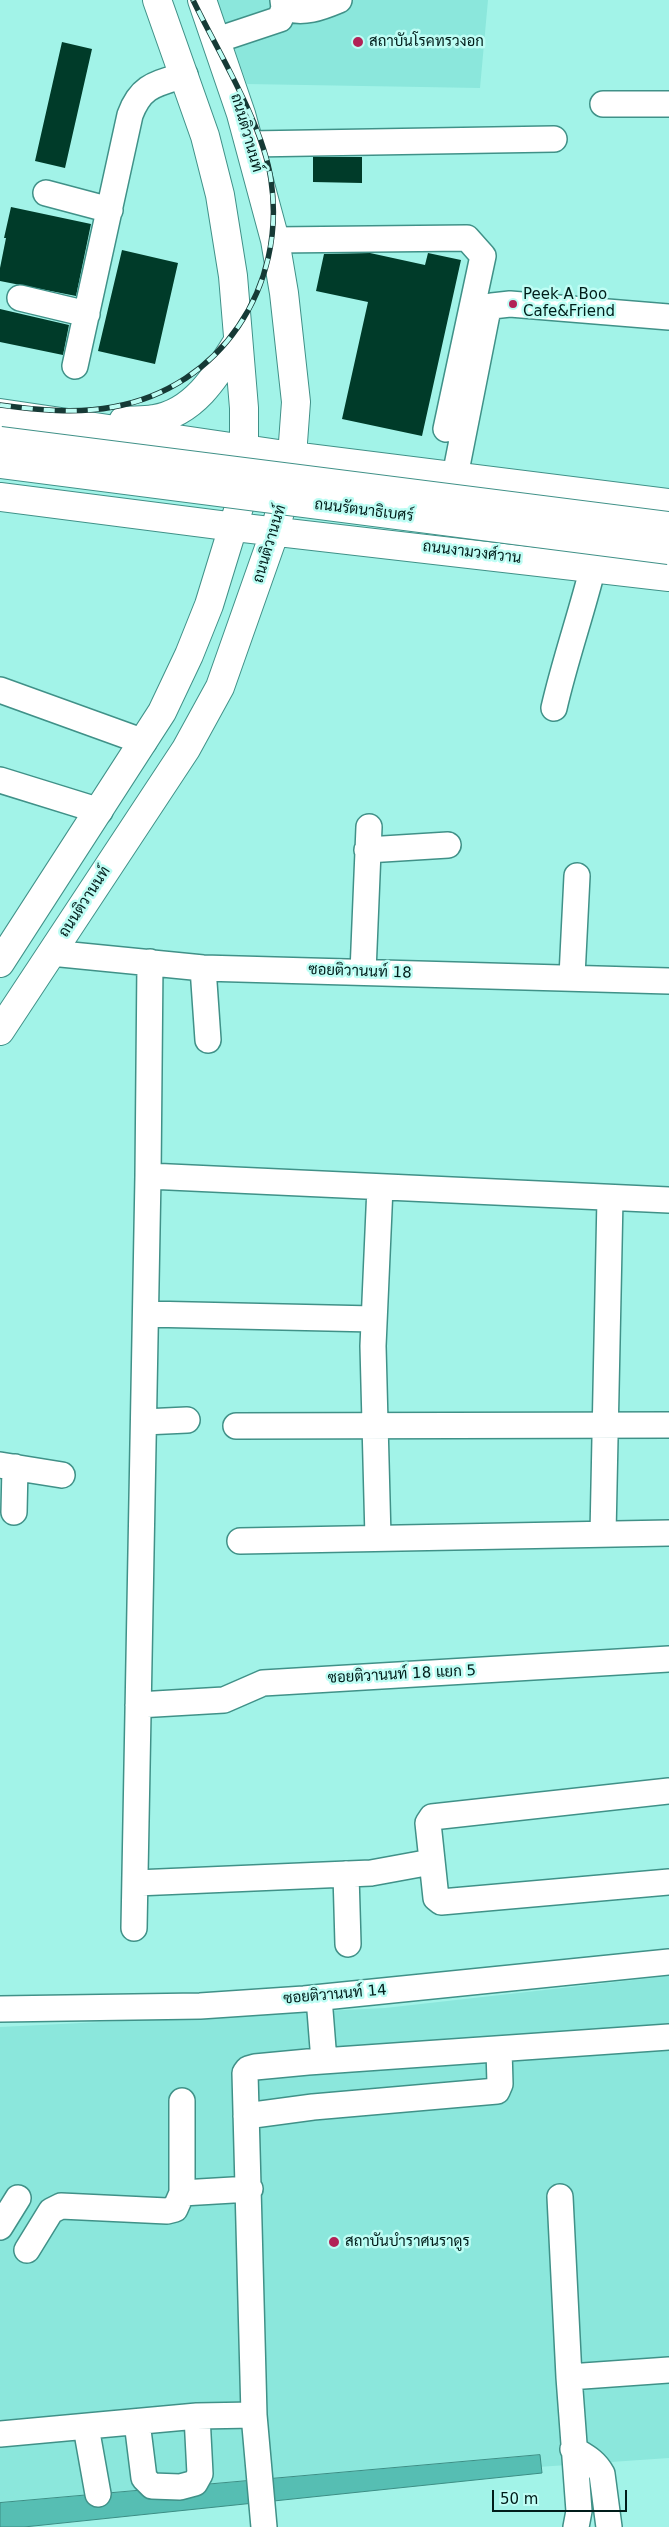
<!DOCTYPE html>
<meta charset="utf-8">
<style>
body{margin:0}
#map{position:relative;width:669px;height:2527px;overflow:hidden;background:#a2f3e8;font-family:"DejaVu Sans",sans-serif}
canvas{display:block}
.scale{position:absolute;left:492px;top:2490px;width:135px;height:22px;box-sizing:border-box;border:2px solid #001d1a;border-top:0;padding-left:6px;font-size:15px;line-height:18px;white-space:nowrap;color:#001d1a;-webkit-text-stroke:4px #befdf4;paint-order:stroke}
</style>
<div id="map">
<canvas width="669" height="2527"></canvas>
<div class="scale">50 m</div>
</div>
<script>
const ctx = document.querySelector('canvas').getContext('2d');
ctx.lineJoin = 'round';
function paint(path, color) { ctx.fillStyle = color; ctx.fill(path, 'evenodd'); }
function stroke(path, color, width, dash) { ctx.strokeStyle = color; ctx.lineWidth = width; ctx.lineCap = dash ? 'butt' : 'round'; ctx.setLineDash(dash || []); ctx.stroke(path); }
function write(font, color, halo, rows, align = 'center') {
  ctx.font = font + ' "DejaVu Sans",Sarabun,sans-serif'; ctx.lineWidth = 5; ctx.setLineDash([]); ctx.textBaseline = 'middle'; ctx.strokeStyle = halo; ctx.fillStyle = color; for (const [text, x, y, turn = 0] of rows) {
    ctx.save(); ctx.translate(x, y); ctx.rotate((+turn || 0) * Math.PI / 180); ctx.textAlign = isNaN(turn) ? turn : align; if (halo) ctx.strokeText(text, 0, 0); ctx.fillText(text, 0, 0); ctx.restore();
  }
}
paint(new Path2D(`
 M217 0H488L480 88 247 84Z
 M669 1976V2458L0 2504V2027L385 2008Z`), '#8be7dc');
const water = new Path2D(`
 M540 2455 542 2473 24 2527H0V2503Z`);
paint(water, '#56beb3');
stroke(water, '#3c8e85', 1);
paint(new Path2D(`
 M62 42 92 49 65 168 35 161Z
 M313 157H362V183L313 182Z
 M11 207 91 224 76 296 0 281V268L6 238H4Z
 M122 250 178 263 155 364 98 351Z
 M370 253 425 265 428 253 461 260 422 436 342 419 368 302 316 291 324 254Z
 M0 309 69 325 63 355 0 342Z`), '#003b29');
const minor = new Path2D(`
 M284 8C304 14 320 8 339 0
 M217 40 280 19 284 8 283 0
 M603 104H669
 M250 144 554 139
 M46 193 110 210
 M275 240 467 238 483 256 446 429
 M20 298 87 314
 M75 366 130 115C141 85 156 84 185 75
 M455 476 487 314 492 306 510 304 669 317
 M0 690 144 742
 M554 708C565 660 581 615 593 567
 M0 780 100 811
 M367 850 448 845
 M51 953 203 968 669 981
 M203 968 208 1040
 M363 972 369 827
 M572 976 577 876
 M148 1176 669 1200
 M146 1314 374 1319
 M144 1422 187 1420
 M236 1426 669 1425
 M0 1465 62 1475
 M14 1512 15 1467
 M603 1534 610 1198
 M378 1538 373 1346 380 1187
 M240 1541 669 1533
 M138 1705 224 1700 263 1683 669 1659
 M669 1791 432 1817 428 1823 436 1898 441 1902 669 1882
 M346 1874 348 1944
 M136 1883 371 1873 431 1862
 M134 1928 148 1176 150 962
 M319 1998 324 2061
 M0 2009 200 2006 304 1999 669 1962
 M246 2116 313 2107 497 2091 500 2084 499 2049
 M182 2193 250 2189
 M560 2197 569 2377
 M0 2227 18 2198
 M27 2250 51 2211 61 2206 167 2211 175 2209 182 2193V2101
 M137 2422 144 2478 152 2486 180 2487 195 2483 200 2474 197 2416
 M86 2427 98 2494
 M0 2434 197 2416 254 2415
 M573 2449C586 2457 595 2461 602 2474L609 2527
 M264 2527 254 2415 245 2073 248 2069 255 2067 308 2062 669 2037
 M576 2527 579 2511 569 2377 669 2370`);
const major = new Path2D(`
 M0 413 292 456 669 503
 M123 421C133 420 144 421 154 419 195 413 218 373 238 341
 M0 497 235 527 669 577
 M0 963 162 712 189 655 209 605 244 491V408L233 276 220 195 205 136 157 0
 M0 1031 186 749 220 687 275 531 287 484 292 456 296 402 284 293 275 240 241 114 202 0`);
stroke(minor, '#409188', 28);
stroke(major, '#409188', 30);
stroke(minor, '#fff', 25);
stroke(major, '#fff', 28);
const rail = new Path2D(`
 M0 405C37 410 77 414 113 407 221 388 287 286 271 180 263 124 218 52 193 0`);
stroke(rail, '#163a36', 5.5);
stroke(rail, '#befdf4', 4, [11]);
const majorBridge = new Path2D(`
 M0 441 669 526
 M0 464 669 550`);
stroke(majorBridge, '#409188', 30, []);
stroke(majorBridge, '#fff', 28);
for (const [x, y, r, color] of [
 [358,42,6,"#b22256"],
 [513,304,5,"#b22256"],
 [334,2242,6,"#b22256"]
]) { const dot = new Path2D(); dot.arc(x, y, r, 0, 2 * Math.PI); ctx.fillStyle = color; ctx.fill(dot); stroke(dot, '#befdf4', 2); }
write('15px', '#001d1a', '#befdf4', [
 ["สถาบันโรคทรวงอก",369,42],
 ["Peek A Boo",523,295],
 ["Cafe&Friend",523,312],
 ["สถาบันบำราศนราดูร",345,2242]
], 'left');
write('15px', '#001d1a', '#befdf4', [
 ["ถนนติวานนท์",246,133,74],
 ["ถนนรัตนาธิเบศร์",364,511,7],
 ["ถนนติวานนท์",270,544,-73],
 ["ถนนงามวงศ์วาน",472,553,7],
 ["ถนนติวานนท์",85,902,-57],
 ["ซอยติวานนท์ 18",360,972,2],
 ["ซอยติวานนท์ 18 แยก 5",402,1675,-3],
 ["ซอยติวานนท์ 14",335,1995,-5]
]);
</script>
